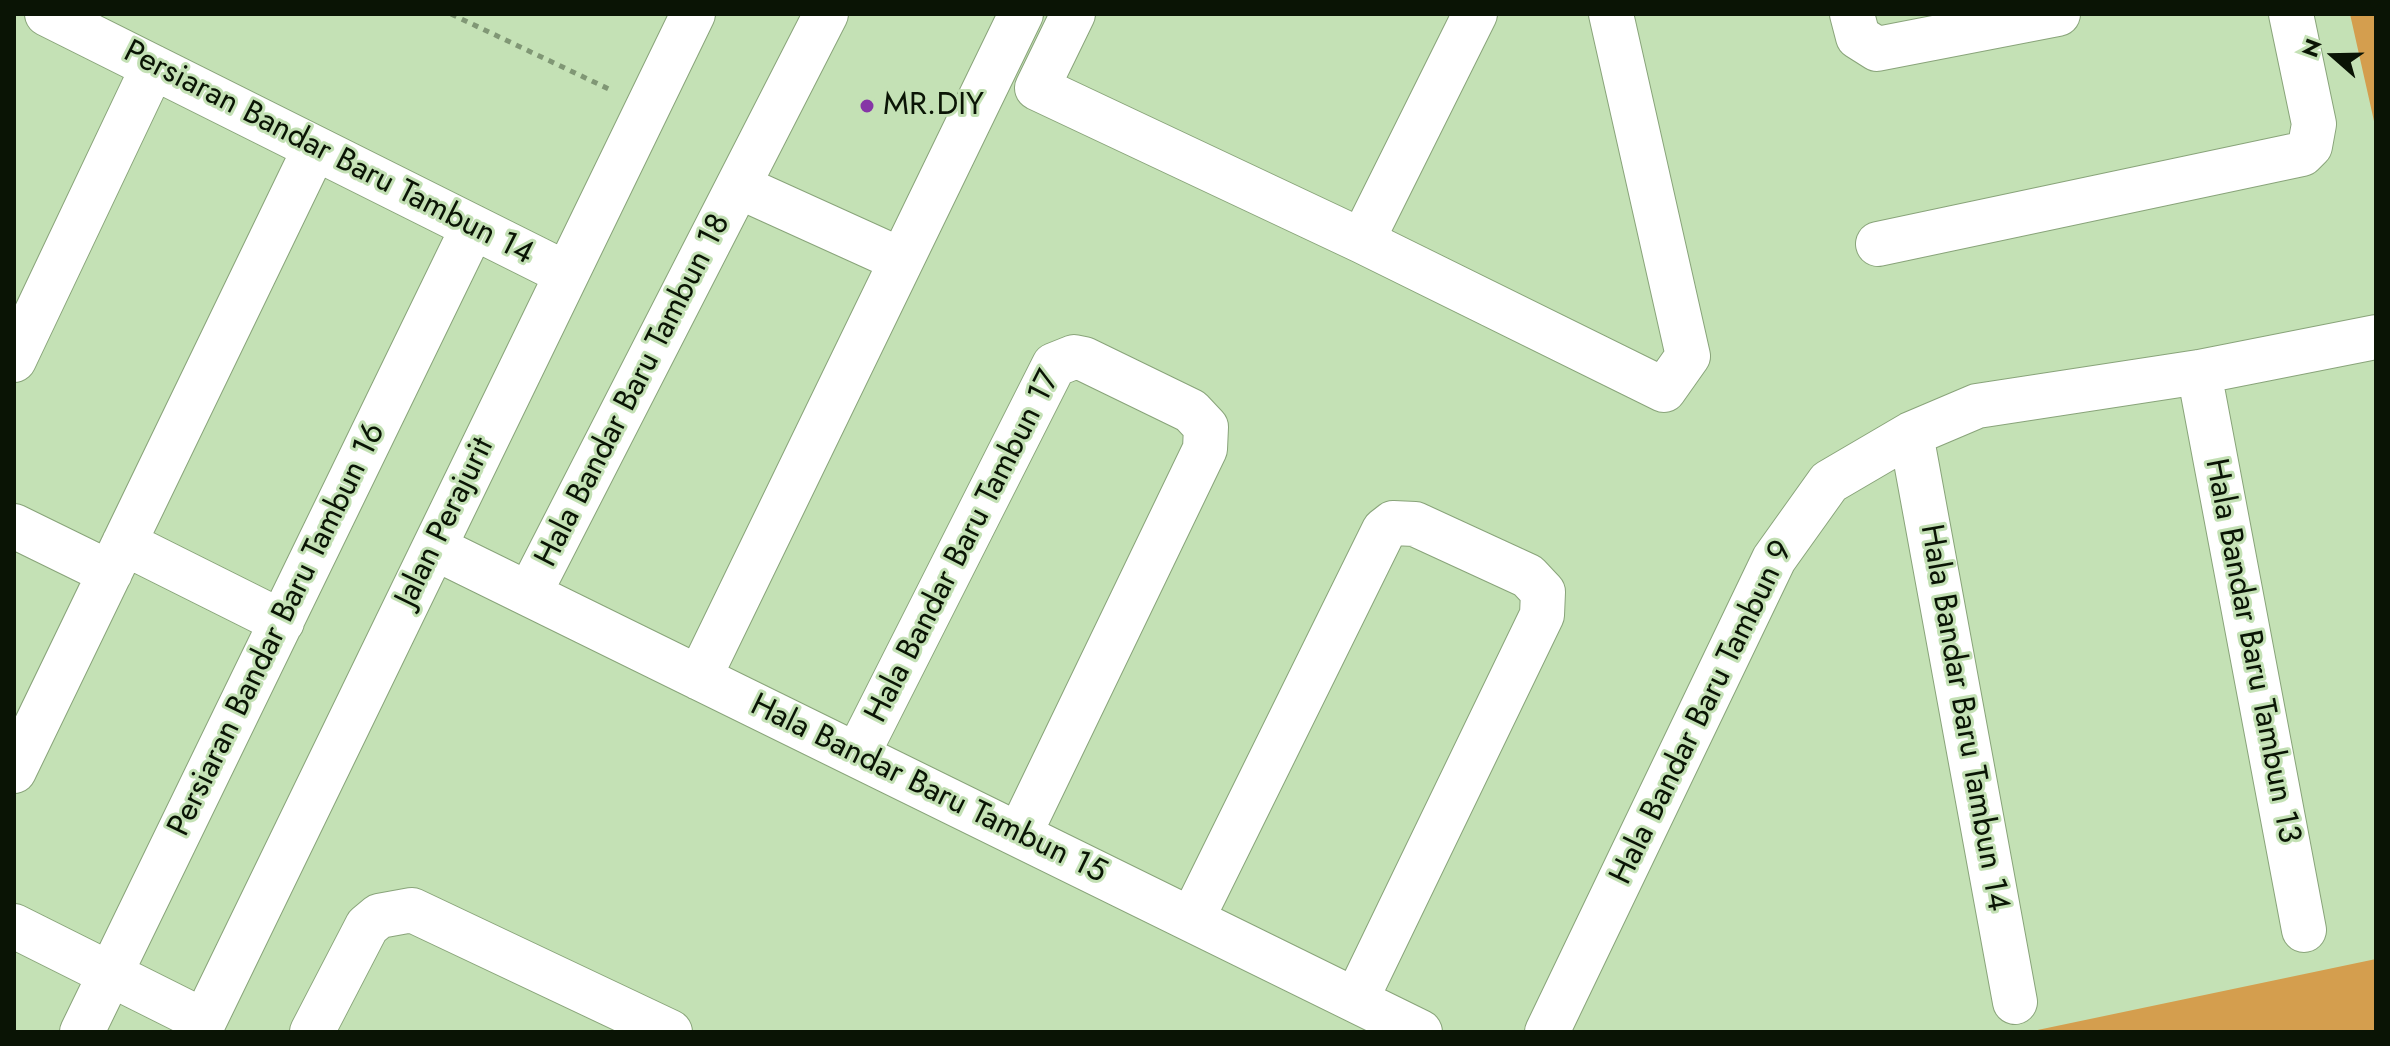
<!DOCTYPE html>
<style>
body{margin:0}
#map{position:relative;width:2390px;height:1046px;overflow:hidden;background:#c4e1b5;font-family:Jost,sans-serif}
canvas{display:block}
.frame{position:absolute;inset:0;border:16px solid #0a1405;pointer-events:none}
.north{position:absolute;left:2294px;top:16px;width:80px;height:80px;-webkit-text-stroke:6px #c4e1b5;paint-order:stroke;rotate:290deg;font-size:22px;font-weight:700;line-height:32px;text-align:center;color:#0a1405}
.north::after{content:'';display:block;margin:auto;width:28px;height:36px;background:#0a1405;clip-path:polygon(50% 0,100% 100%,50% 72%,0 100%)}
</style>
<div id="map">
<canvas width="2390" height="1046"></canvas>
<div class="frame"></div>
<div class="north">N</div>
</div>
<script>
const ctx = document.querySelector('canvas').getContext('2d');
ctx.lineJoin = 'round';
function paint(path, color) { ctx.fillStyle = color; ctx.fill(path, 'evenodd'); }
function stroke(path, color, width, dash) { ctx.strokeStyle = color; ctx.lineWidth = width; ctx.lineCap = dash ? 'butt' : 'round'; ctx.setLineDash(dash || []); ctx.stroke(path); }
function write(font, color, halo, rows, align = 'center') {
  ctx.font = font + ' Jost,sans-serif'; ctx.lineWidth = 6; ctx.setLineDash([]); ctx.textBaseline = 'middle'; ctx.strokeStyle = halo; ctx.fillStyle = color; for (const [text, x, y, turn = 0] of rows) {
    ctx.save(); ctx.translate(x, y); ctx.rotate((+turn || 0) * Math.PI / 180); ctx.textAlign = isNaN(turn) ? turn : align; if (halo) ctx.strokeText(text, 0, 0); ctx.fillText(text, 0, 0); ctx.restore();
  }
}
paint(new Path2D(`
 M2350 14H2376V130Z
 M2376 959V1032H2028Z`), '#d49e4e');
const minor = new Path2D(`
 M47 14 565 273
 M1073 14 1037 88 1362 241 1664 390 1688 356 1611 14
 M1852 14 1858 37 1877 49 2058 14
 M740 187 901 260
 M1362 241 1475 14
 M1878 244 2302 154 2310 146 2314 124 2291 14
 M14 360 153 67
 M2199 372 2304 930
 M1911 434 2015 1002
 M14 526 110 573
 M124 543 282 622
 M435 548 1420 1032
 M529 594 826 14
 M699 678 1021 14
 M857 755 1054 365 1074 357 1084 359 1191 411 1206 427 1205 449 1019 835
 M14 771 315 148
 M1192 919 1384 530 1393 523 1415 524 1528 576 1543 592 1542 615 1356 1000
 M14 926 204 1021
 M82 1032 473 227
 M199 1032 693 14
 M312 1032 367 926 379 916 412 910 670 1032
 M1547 1032 1774 559 1829 482 1911 434 1977 406 2199 372 2376 337`);
stroke(minor, '#89a47a', 46);
stroke(new Path2D(`
 M451 14 613 91`), '#809775', 5, [6, 6]);
stroke(minor, '#fff', 44);
for (const [x, y, r, color] of [
 [867,106,8,"#8636a6"]
]) { const dot = new Path2D(); dot.arc(x, y, r, 0, 2 * Math.PI); ctx.fillStyle = color; ctx.fill(dot); stroke(dot, '#c4e1b5', 3); }
write('32px', '#0a1405', '#c4e1b5', [
 ["MR.DIY",883,106]
], 'left');
write('32px', '#0a1405', '#c4e1b5', [
 ["Persiaran Bandar Baru Tambun 14",328,154,27],
 ["Hala Bandar Baru Tambun 18",634,391,-63],
 ["Jalan Perajurit",446,523,-64],
 ["Hala Bandar Baru Tambun 17",964,547,-63],
 ["Persiaran Bandar Baru Tambun 16",278,630,-64],
 ["Hala Bandar Baru Tambun 13",2251,651,79],
 ["Hala Bandar Baru Tambun 9",1703,713,-64],
 ["Hala Bandar Baru Tambun 14",1963,718,80],
 ["Hala Bandar Baru Tambun 15",928,790,26]
]);
</script>
